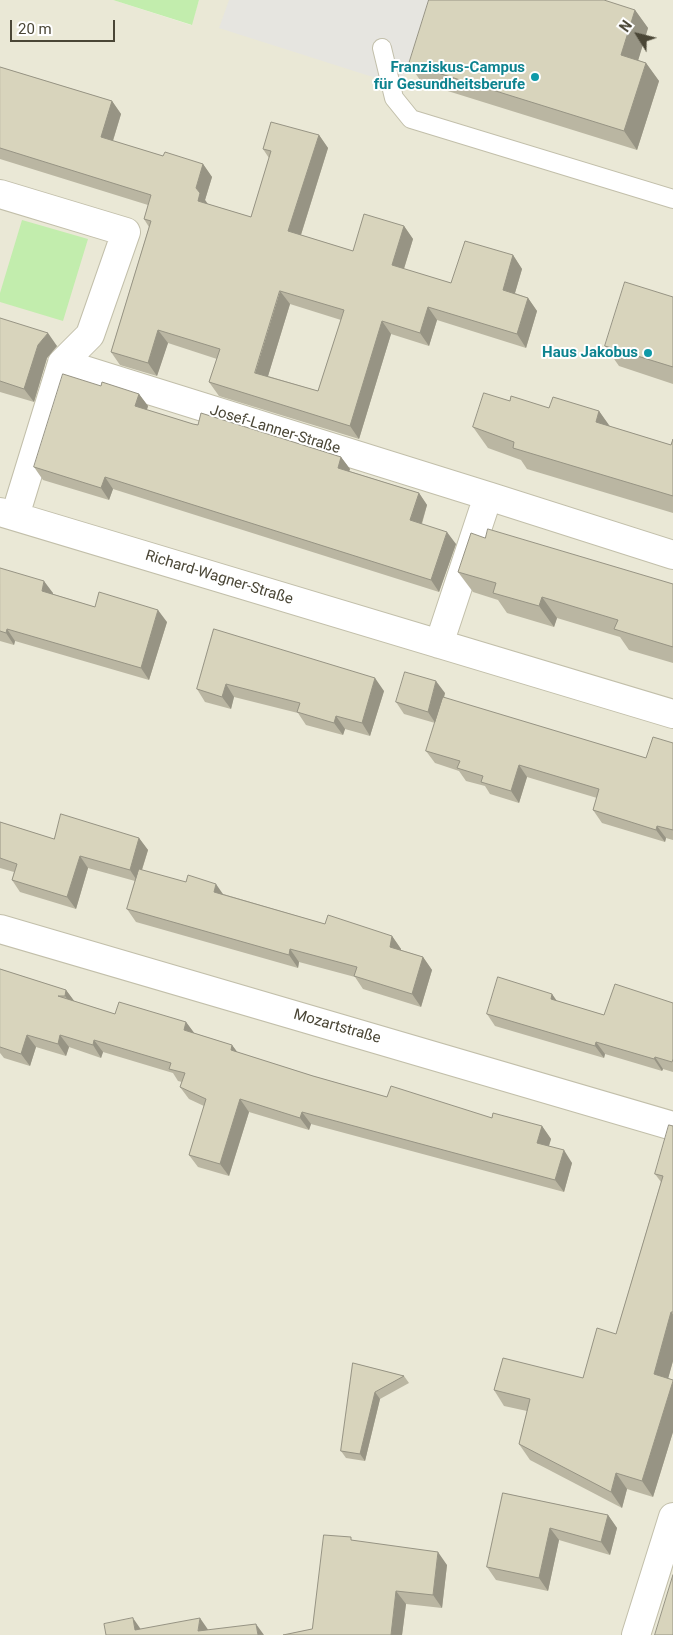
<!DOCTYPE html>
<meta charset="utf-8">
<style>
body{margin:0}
#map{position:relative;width:673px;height:1635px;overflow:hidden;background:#f6f4e8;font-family:Roboto,sans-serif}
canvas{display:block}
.north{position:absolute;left:613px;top:10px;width:50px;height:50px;-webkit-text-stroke:4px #fff;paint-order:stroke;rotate:306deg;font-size:14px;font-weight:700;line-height:20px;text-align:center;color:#4a4636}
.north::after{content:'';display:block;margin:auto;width:18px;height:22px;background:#4a4636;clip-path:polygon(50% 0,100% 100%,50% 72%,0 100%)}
.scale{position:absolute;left:10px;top:20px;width:105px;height:22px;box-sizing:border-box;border:2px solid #4a4636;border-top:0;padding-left:6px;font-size:15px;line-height:18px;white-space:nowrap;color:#4a4636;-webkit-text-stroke:4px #fff;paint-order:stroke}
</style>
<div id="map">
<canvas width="673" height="1635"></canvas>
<div class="north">N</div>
<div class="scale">20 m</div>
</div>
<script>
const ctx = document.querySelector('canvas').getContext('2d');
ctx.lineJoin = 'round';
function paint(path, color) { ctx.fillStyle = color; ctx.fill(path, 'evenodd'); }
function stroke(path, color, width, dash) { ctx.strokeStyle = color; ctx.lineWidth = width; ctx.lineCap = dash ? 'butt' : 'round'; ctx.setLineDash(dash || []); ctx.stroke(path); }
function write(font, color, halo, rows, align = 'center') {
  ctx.font = font + ' Roboto,sans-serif'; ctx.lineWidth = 4; ctx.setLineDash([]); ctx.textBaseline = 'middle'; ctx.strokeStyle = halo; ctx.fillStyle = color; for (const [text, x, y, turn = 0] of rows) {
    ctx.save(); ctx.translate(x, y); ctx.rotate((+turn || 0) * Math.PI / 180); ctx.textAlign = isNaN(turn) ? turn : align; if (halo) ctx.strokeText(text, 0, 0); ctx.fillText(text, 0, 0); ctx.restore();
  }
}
paint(new Path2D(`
 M0 0H113L191 25 199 0H673V1635H0Z`), '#eae8d6');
paint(new Path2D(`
 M113 0H199L192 25Z
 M22 220 88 239 63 321 0 302V293Z`), '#c2edad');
paint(new Path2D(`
 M229 0H429L401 86 219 28Z`), '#e6e5e0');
const lane = new Path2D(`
 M382 48 394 98 411 119 673 199`);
const street = new Path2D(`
 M0 194 126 232 90 335 62 363
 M0 512 673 714
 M15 516 62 363 488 496
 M439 644 488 496 673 555
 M0 929 673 1126
 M636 1635 673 1517`);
stroke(lane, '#c2bfaa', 20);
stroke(street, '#c2bfaa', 30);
stroke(lane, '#fff', 18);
stroke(street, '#fff', 28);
paint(new Path2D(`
 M635 10 648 28 638 60 646 63 659 81 637 150 422 83 409 64Z
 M0 67 112 101 121 114 113 141 163 156 203 164 212 177 205 200 208 204 251 217 269 158 263 149 319 135 328 148 301 235 353 251 404 226 413 239 404 269 451 283 513 255 522 269 515 293 528 298 537 311 526 348 437 320 429 346 391 334 359 439 219 396 209 382 217 359 168 343 157 376 120 365 111 352 149 227 144 219 148 205 0 159ZM290 304 341 320 318 391 268 376Z
 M673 297V384L619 366 605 346Z
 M0 318 57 346 47 358 34 402 0 392Z
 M101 386 139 394 148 406 147 410 193 424 341 457 350 469 349 471 419 493 427 505 422 524 456 544 439 592 113 489 109 500 43 480 34 467Z
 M510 401 549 408 599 411 609 426 671 445 673 439V513L527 469 521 460 488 448 473 427Z
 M485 538 673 584V663L629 650 620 637 557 618 554 627 507 613 498 600 473 592 458 572Z
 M0 568 53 593V594L95 607 167 622 149 680 15 641 14 645 0 641Z
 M214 629 384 691 370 736 345 729 343 735 306 725 298 713 234 697 231 709 205 702 197 689Z
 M445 693 444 698 646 758 673 743V840L666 838 665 842 602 823 593 810 597 798 527 777 519 803 490 794 485 786 466 781 459 771 435 763 426 751 435 723 404 714 396 702Z
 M0 822 54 839 139 838 148 850 142 870 325 924 392 936 401 949V950L423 957 432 970 421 1007 363 989 355 977 299 962 298 968 136 922 127 909 135 881 88 868 76 909 20 892 12 880 14 872 0 868Z
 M0 969 66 990 74 1001 115 1014 186 1022 194 1033 232 1045 237 1052 313 1076 387 1097 492 1118 542 1126 551 1139 549 1146 572 1163 564 1192 311 1124 309 1130 249 1112 229 1176 198 1167 189 1155 204 1106 189 1099 180 1087 182 1082 178 1081 173 1073 103 1052 101 1058 69 1047 66 1056 36 1047 30 1066 4 1058 0 1053Z
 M552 994 557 1001 604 1015 673 1003V1072L663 1069 662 1071 605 1054 604 1058 495 1026 487 1014Z
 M673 1126V1361L668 1378 673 1380V1432L653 1497 627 1489 622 1508 530 1460 519 1444 527 1411 504 1406 494 1390 583 1378 616 1334 661 1182 655 1174Z
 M353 1363 404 1376 409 1383 380 1399 365 1461 346 1458 341 1451Z
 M503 1493 608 1515 617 1528 610 1555 559 1540 548 1591 496 1580 487 1567Z
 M353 1540 447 1565 442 1608 406 1604 402 1635H283L312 1629Z`), '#bab6a2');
paint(new Path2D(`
 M635 10 648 28 634 74 621 55Z
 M646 63 659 81 637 150 624 131Z
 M112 101 121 114 110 150 101 137Z
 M319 135 328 148 298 244 288 231Z
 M203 164 212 177 205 200 209 206 198 201 196 188Z
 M404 226 413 239 401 278 392 265Z
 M513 255 522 269 512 303 503 290Z
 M280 291 290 304 265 386 255 373Z
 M528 298 537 311 526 348 517 334Z
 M428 307 437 320 429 346 420 333Z
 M382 321 391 334 359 439 350 426Z
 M158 330 168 343 157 376 148 363Z
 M48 333 57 346 47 358 34 402 24 389 38 345Z
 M139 394 148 406 144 418 135 406Z
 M599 411 614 432 596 422Z
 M341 457 350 469 346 480 338 468Z
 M105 477 113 489 109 500 101 488Z
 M419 493 427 505 419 532 410 520Z
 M447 532 456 544 439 592 431 580Z
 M44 581 53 593 50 603 42 591Z
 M542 597 557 618 554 627 539 606Z
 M158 610 167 622 149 680 141 668Z
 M7 629 15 641 14 645 6 633Z
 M375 678 384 691 370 736 362 723Z
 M436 681 445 693 436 724 428 712Z
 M226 684 234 697 231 709 222 697Z
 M336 716 345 729 343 735 334 723Z
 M519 765 527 777 519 803 511 791Z
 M657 826 666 838 665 842 656 830Z
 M139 838 148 850 138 882 130 870Z
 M80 856 88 868 76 909 67 897Z
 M216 884 225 897 214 892Z
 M392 936 401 949 399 960 390 947Z
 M290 949 299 962 298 968 289 955Z
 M423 957 432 970 421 1007 412 994Z
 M66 990 75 1002 74 1008 65 996Z
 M552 994 560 1006 551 999Z
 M186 1022 195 1034 184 1030Z
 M27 1035 36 1047 30 1066 21 1054Z
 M60 1035 69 1047 66 1056 58 1044Z
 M94 1040 103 1052 101 1058 93 1045Z
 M596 1042 605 1054 604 1058 595 1046Z
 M232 1045 241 1057 231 1050Z
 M655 1057 663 1069 662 1071 654 1059Z
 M240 1099 249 1112 229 1176 220 1164Z
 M302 1112 311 1124 309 1130 300 1118Z
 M542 1126 551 1139 546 1155 537 1143Z
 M564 1150 572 1163 564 1192 555 1180Z
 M671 1312 673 1314V1361L665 1390 654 1374Z
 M673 1381V1432L653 1497 642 1481Z
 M375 1392 380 1399 365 1461 360 1454Z
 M616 1473 627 1489 622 1508 611 1492Z
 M608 1515 617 1528 610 1555 601 1542Z
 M550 1528 559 1540 548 1591 539 1578Z
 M438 1552 447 1565 442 1608 433 1595Z
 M396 1591 406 1604 402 1635H391Z
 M133 1618 142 1631 135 1630Z
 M200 1618 209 1631H198Z
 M256 1624 264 1635H258Z`), '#979484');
const building = new Path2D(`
 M429 0H604L635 10 621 55 646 63 624 131 409 64Z
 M0 67 112 101 101 137 163 156 165 152 203 164 196 188 200 193 198 201 251 217 271 151 263 149 271 122 319 135 288 231 353 251 364 214 404 226 392 265 451 283 465 241 513 255 503 290 528 298 517 334 428 307 420 333 382 321 350 426 209 382 220 349 158 330 148 363 111 352 151 221 144 219 151 195 0 148ZM280 291 344 310 318 391 255 373Z
 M625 282 673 297V367L605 346Z
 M0 318 48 333 38 345 24 389 0 381Z
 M63 374 101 386 102 382 139 394 135 406 193 424 198 425 201 413 341 457 338 468 419 493 410 520 447 532 431 580 105 477 101 488 34 467Z
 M484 393 510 401 511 396 549 408 553 397 599 411 596 422 671 445 673 439V496L513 448 514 442 473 427Z
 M488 529 673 584V647L614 629 618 620 542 597 539 606 493 593 496 583 458 572 471 533 485 538Z
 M0 568 44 581 42 591 95 607 99 592 158 610 141 668 7 629 6 633 0 631Z
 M214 629 375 678 362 723 336 716 334 723 297 712 300 703 226 684 222 697 197 689Z
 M405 672 436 681 428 712 396 702Z
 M443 697 646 758 653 737 673 743V830L657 826 656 830 593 810 599 789 519 765 511 791 481 782 483 776 457 768 460 761 426 751Z
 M61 814 139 838 130 870 80 856 67 897 12 880 17 864 0 858V822L54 839Z
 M139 869 186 882 188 875 216 884 214 892 325 924 328 915 392 936 390 947 423 957 412 994 354 976 357 967 290 949 289 955 127 909Z
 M0 969 66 990 65 996H58L115 1014 119 1002 186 1022 184 1030 232 1045 231 1050 313 1076 387 1097 391 1086 492 1118 493 1113 542 1126 537 1143 564 1150 555 1180 302 1112 300 1118 240 1099 220 1164 189 1155 206 1099 180 1087 185 1073 169 1069 171 1063 94 1040 93 1045 60 1035 58 1044 27 1035 21 1054 0 1047Z
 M498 977 552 994 551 999 604 1015 615 984 673 1003V1059L672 1062 655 1057 654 1059 596 1042 595 1046 487 1014Z
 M669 1125 673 1126V1312H671L654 1374 673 1380V1381L642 1481 616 1473 611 1492 519 1444 530 1399 494 1390 503 1358 583 1378 597 1328 616 1334 663 1176 655 1174Z
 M353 1363 404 1376 375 1392 360 1454 341 1451Z
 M503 1493 608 1515 601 1542 550 1528 539 1578 487 1567Z
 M324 1535 351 1537V1540L438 1552 433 1595 396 1591 391 1635H283L312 1629Z
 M673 1575V1635H655Z
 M133 1618 135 1630 200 1618 198 1631 256 1624 258 1635H106L104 1624Z`);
paint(building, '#d8d4bc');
stroke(building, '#979484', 1);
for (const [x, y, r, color] of [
 [535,77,5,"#0f9aa8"],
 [648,353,5,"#0f9aa8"]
]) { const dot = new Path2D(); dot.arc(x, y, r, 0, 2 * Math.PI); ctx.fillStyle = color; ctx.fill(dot); stroke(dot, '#fff', 2); }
write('bold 15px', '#0d838f', '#fff', [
 ["Franziskus-Campus",525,68],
 ["für Gesundheitsberufe",525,85],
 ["Haus Jakobus",638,353]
], 'right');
write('15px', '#4a4636', '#fff', [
 ["Josef-Lanner-Straße",275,430,17],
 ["Richard-Wagner-Straße",219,578,17],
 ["Mozartstraße",337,1027,16]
]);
</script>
